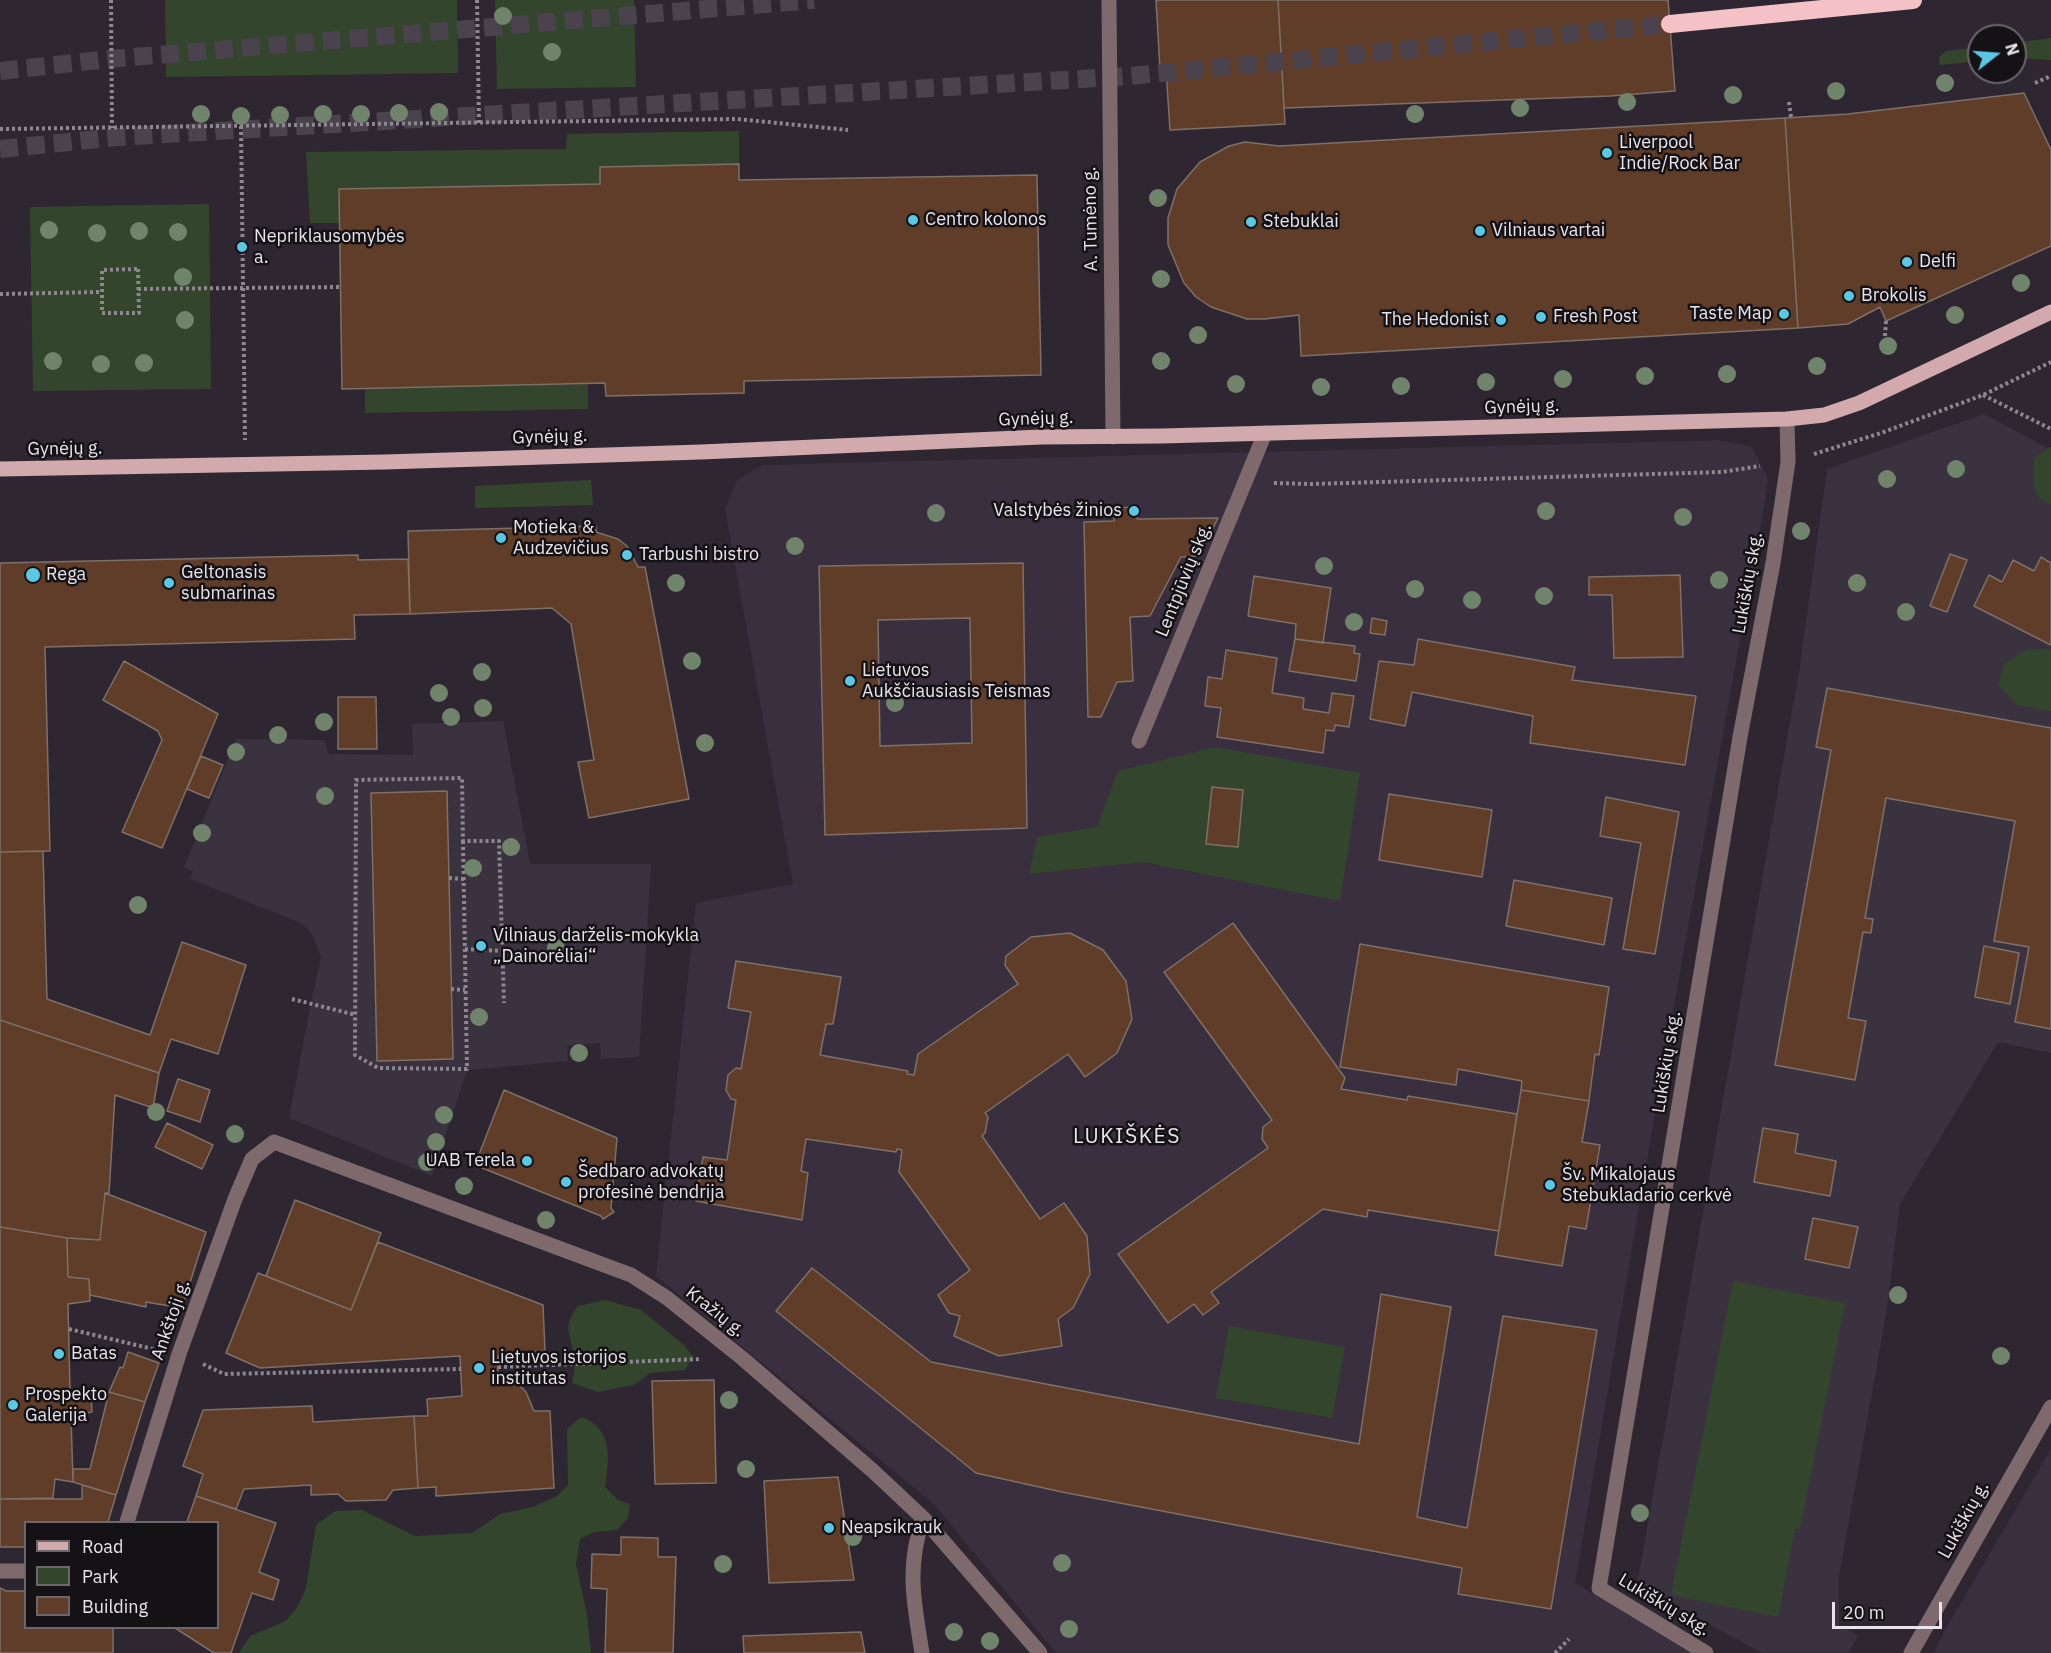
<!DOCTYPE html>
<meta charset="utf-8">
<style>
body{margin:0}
#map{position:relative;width:2051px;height:1653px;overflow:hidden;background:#2e2732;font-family:"IBM Plex Sans",sans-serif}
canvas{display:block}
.legend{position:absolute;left:24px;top:1521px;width:195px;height:108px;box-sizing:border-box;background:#151216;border:2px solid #6a666b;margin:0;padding:8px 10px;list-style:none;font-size:18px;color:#e9e4eb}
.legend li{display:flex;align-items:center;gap:12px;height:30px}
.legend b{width:30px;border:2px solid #6a666b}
.north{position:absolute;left:1967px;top:24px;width:60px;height:60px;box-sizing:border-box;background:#151216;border:2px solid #6a666b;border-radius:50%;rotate:73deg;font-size:16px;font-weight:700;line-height:24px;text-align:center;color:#e9e4eb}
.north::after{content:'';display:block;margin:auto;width:21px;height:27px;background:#59c8e5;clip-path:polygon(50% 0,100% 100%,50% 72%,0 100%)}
.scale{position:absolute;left:1832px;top:1602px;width:110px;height:27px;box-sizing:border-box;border:3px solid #e9e4eb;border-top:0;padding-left:8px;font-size:18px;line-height:21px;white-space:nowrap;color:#e9e4eb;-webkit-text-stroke:4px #151216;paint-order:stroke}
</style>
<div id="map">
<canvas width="2051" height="1653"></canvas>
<ul class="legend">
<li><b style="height:8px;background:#d2a9ac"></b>Road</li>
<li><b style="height:16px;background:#33452d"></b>Park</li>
<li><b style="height:16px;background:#5f3d28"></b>Building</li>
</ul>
<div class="north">N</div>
<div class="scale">20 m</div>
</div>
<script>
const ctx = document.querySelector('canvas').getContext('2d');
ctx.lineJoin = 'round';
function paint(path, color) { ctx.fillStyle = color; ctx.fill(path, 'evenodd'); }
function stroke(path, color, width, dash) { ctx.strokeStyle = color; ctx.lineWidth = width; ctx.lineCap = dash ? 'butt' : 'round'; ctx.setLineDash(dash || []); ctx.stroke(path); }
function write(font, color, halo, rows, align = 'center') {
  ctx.font = font + ' "IBM Plex Sans",sans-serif'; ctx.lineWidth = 5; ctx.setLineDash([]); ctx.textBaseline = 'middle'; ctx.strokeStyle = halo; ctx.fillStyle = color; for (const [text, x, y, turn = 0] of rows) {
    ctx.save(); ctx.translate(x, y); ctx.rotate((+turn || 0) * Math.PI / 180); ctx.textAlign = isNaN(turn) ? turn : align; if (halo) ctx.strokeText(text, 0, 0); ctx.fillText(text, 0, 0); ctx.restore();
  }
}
paint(new Path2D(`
 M1720 440 1752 447 1768 479 1750 600 1739 645 1662 1072 1575 1583 1693 1653H1056L934 1504 656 1276 696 903 793 884 725 509 737 480 763 465Z
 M2051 1449V1653H1934L1945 1630Z`), '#3a2f3f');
paint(new Path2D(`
 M1984 414 2051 450V1053L1998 1042 1900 1204 1886 1315 1839 1576V1625L1858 1636 1848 1653H1762L1637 1585 1800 666 1827 469Z
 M503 721 530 864H651L639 1057 601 1059 600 1043 567 1046 568 1061 467 1070 432 1176 289 1118 311 1003 321 957 313 936 305 926 296 921 190 879 193 871 184 868 236 739 324 740 329 754 413 755 412 724Z`), '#3b3240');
paint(new Path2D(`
 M165 0H457L458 73 166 77Z
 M495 0H634L636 87 497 89Z
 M2051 38V60L2015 58V43Z
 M1979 47V61L1940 65 1939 57 1946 51Z
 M739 131V164L600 184 339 189V223H310L306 152 566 149 567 134Z
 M209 204 211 389 33 391 30 207Z
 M588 384V409L365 413V389Z
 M2051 447V504L2039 499 2034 485V458Z
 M591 480 593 505 475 508V486Z
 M2027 649 2051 650V711L2017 705 1998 685 2004 665Z
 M1216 747 1360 773 1340 901 1143 862 1029 874 1037 837 1097 827 1118 771Z
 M1733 1281 1845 1303 1800 1529H1795L1778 1617 1671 1595Z
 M605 1300 641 1310 684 1345 693 1356 685 1370 650 1373 634 1385 598 1392 572 1383C574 1373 576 1363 574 1353 569 1332 563 1325 578 1306Z
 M1229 1326 1345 1347 1332 1418 1216 1398Z
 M581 1417C614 1428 609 1459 605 1487L618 1500 630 1504 628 1518 617 1530 594 1532 580 1539 576 1564 587 1615 591 1653H239L250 1636 286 1621 298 1606 306 1588 316 1525 335 1511 362 1510 415 1536 472 1533 500 1514 533 1507 557 1496 568 1485 567 1429Z`), '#33452d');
const building = new Path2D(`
 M1156 0H1278L1285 124 1170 130 1166 69H1160Z
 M1278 0H1668L1675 91 1610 96 1284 108Z
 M2024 93 2051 150V246L1886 321 1880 307 1848 324 1798 328 1785 118 1848 114Z
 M1785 118 1798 328 1301 356 1299 315 1265 319H1247L1211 307 1196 297 1184 283 1168 245V218L1177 189 1200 162 1229 146 1245 142 1279 146Z
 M739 164V180L1037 175 1041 375 744 381V393L606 396 605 383 342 389 339 189 600 184V167Z
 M1137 507V519L1218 518 1199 556 1181 557 1150 616 1130 617 1133 681 1117 682 1101 717H1088L1084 522 1114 521V508Z
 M596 526V532L618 539 627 546 638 567H645L689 799 589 818 578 762 594 760 571 624 552 608 410 614 408 531Z
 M1950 554 1967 560 1947 612 1930 606Z
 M358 555V560L408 559 410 614 354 615 355 639 45 647 50 851 0 852V563Z
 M2041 557 2051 563V645L1974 606 1989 575 2002 582 2013 560 2034 571Z
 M1023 563 1027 828 825 835 819 566ZM970 618 972 743 880 746 878 620Z
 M1680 575 1683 657 1614 658 1612 595H1589V577Z
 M1254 576 1331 588 1323 643 1295 639 1296 624 1248 616Z
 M1372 618 1387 621 1385 635 1370 633Z
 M1295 639 1355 646 1354 653 1360 654 1356 681 1289 671Z
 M1418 639 1575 667 1572 680 1696 696 1685 765 1530 743 1533 716 1412 692 1405 726 1370 719 1379 661 1414 665Z
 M1226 650 1277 658 1272 693 1304 698 1303 709 1329 713 1332 693 1354 696 1349 727 1335 725 1334 731 1326 730 1323 753 1217 737 1221 708 1205 706 1208 677 1222 679Z
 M124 661 218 714 162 848 122 832 162 740 158 731 103 700Z
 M1827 688 2051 728V1029L2015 1022 2029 947 1994 941 2015 821 1886 798 1865 918 1873 919 1871 933 1863 932 1848 1018 1866 1021 1855 1080 1775 1065 1831 750 1816 747Z
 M338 697H376L377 749H338Z
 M201 756 223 765 209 798 187 789Z
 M1212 787 1243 790 1238 847 1206 844Z
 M447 791 453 1059 377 1061 371 793Z
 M1389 794 1492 810 1482 877 1379 860Z
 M1606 797 1679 812 1655 954 1623 949 1641 843 1600 836Z
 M43 851 47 999 150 1035 182 942 246 965 218 1054 171 1039 159 1073 0 1020V852Z
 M1514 880 1612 898 1604 945 1506 926Z
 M1233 923 1345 1078 1341 1089 1407 1100 1408 1096 1517 1114 1499 1231 1368 1210 1367 1217 1323 1209 1211 1292 1219 1303 1203 1315 1194 1304 1168 1323 1118 1254 1268 1148 1262 1139 1263 1127 1272 1120 1164 972Z
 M1070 933 1103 950 1126 981 1132 1019 1117 1053 1085 1077 1068 1054 985 1113 988 1117 985 1133 982 1136 1040 1219 1064 1203 1087 1236 1090 1274 1073 1308 1058 1319 1062 1346 999 1356 954 1336 960 1316 949 1313 938 1295 970 1270 899 1172 902 1150 897 1149 896 1152 806 1139 801 1171 808 1173 802 1220 696 1201 703 1157 727 1160 736 1100 731 1099 726 1090 728 1075 736 1068 741 1069 751 1012 728 1008 736 961 841 977 833 1024H826L820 1055 908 1071 907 1074 914 1075 918 1054 1018 984 1005 965 1006 956 1031 937Z
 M1360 944 1609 987 1599 1055 1595 1054 1589 1101 1521 1090 1522 1081 1458 1069 1456 1085 1340 1067Z
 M1984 946 2019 953 2010 1004 1975 997Z
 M0 1020 159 1073 153 1108 115 1095 109 1193H105L100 1240 67 1238 0 1227Z
 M178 1079 210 1090 200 1122 167 1111Z
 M504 1090 617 1138 611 1208 614 1212 603 1219 601 1216 475 1165Z
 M1521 1090 1589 1101 1582 1142 1600 1145 1586 1229 1569 1226 1562 1266 1495 1255Z
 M167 1123 213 1145 202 1169 155 1147Z
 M1763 1128 1798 1134 1795 1153 1836 1161 1830 1196 1754 1182Z
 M105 1193 206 1232 182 1308 146 1302V1307L90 1295 89 1279 68 1277 67 1238 100 1240Z
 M295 1200 381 1233 351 1310 266 1276Z
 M1813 1218 1858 1227 1849 1268 1805 1259Z
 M0 1227 67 1238 68 1277 89 1279 90 1301 68 1304 70 1391 91 1393 92 1412 71 1416 73 1482 55 1479 53 1498 0 1499Z
 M378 1242 543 1305 545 1351 498 1356V1380L509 1381 519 1385 526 1392 534 1411H550L554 1488 436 1496V1487L418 1488 414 1416H428L427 1399 462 1396 460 1356 260 1368 226 1353 258 1273 351 1310Z
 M812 1268 931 1362 1359 1444 1381 1294 1451 1307 1417 1517 1467 1528 1503 1316 1597 1330 1551 1609 1458 1594 1462 1568 1062 1492 976 1473 776 1311Z
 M128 1352 159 1363 145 1402 109 1392 120 1367 123 1368Z
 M714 1380 716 1483 655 1484 652 1381Z
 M109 1392 145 1402 116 1495 73 1482V1469H90Z
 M312 1406 313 1422 414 1416 418 1488 393 1490 386 1500 346 1501 338 1494 311 1495V1485L244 1489 236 1509 196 1496 203 1474 183 1466 203 1410Z
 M838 1477 854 1580 769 1583 764 1481Z
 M82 1485 116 1495 108 1522H26V1547H0V1499H82Z
 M196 1496 276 1523 259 1572 279 1580 273 1600 252 1593 231 1653H214L175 1628H218V1522H187Z
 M621 1537 658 1538V1557H676L673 1653H605L607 1589 591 1588 592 1554 621 1555Z
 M0 1588 6 1591H26V1628H113V1653H0Z
 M861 1632 865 1653H744L743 1636Z`);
paint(building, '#5f3d28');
stroke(building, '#7e7068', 1.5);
stroke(new Path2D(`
 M0 71 109 59 814 0
 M0 149 118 137 1130 76 1670 24`), '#4a434e', 18, [18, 9]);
stroke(new Path2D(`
 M111 0 112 128
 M477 0 479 123
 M2035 83 2051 76
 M1789 102 1791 117
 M241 126 245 440
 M0 129 737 119 848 130
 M138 269 139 313H102V270Z
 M138 289 340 287
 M0 294 102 292
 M1885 336 1886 321
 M1983 395 2051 429
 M1814 454 1881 433 1983 395 2051 362
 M1274 483 1311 484 1722 472 1760 466
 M463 841 467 1069 378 1068 355 1055 356 780 462 778 463 841H499L504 1003
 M449 878 464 879
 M465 949 502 951
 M451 989 465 990
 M292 999 356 1015
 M69 1329 153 1349
 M203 1364 224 1374 461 1369
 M498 1367 702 1359
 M1555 1653 1569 1639`), '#8d8790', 4, [3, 3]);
stroke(new Path2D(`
 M1109 0 1113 437
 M1139 741 1265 433
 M127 1522 179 1354 235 1199 252 1159 274 1142 631 1275 667 1298 742 1358 873 1471 923 1518 1040 1653
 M0 1571H26
 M922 1653C914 1602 906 1569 923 1518
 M1706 1653 1599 1588 1740 737 1773 563 1788 462 1787 419
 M1911 1653 2051 1407`), '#7e6a6c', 15);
stroke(new Path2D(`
 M0 469 385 462 701 452 1041 437 1162 436 1787 419 1824 415 1859 403 2051 312`), '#d2a9ac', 15);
stroke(new Path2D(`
 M1670 24 1913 0`), '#f4c1c6', 18);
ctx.fillStyle = '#70846b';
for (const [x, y] of [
 [503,16],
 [552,52],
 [1945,83],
 [1836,91],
 [1733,95],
 [1627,102],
 [1520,108],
 [439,112],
 [399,113],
 [201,114],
 [323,114],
 [361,114],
 [1415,114],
 [280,115],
 [241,116],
 [1158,198],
 [49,230],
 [139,231],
 [178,232],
 [97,233],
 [183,277],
 [1161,279],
 [2021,283],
 [1955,315],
 [185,320],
 [1198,335],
 [1888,346],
 [53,361],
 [1161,361],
 [144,363],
 [101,364],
 [1817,366],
 [1727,374],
 [1645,376],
 [1563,379],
 [1486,382],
 [1236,384],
 [1401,386],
 [1321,387],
 [1956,469],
 [1887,479],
 [1546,511],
 [936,513],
 [1683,517],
 [1801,531],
 [795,546],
 [1324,566],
 [1719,580],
 [676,583],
 [1857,583],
 [1415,589],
 [1544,596],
 [1472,600],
 [1906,612],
 [1354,622],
 [692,661],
 [482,672],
 [439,693],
 [895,703],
 [483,708],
 [451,717],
 [324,722],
 [278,735],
 [705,743],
 [236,752],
 [325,796],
 [202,833],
 [511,847],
 [473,868],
 [138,905],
 [556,948],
 [479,1017],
 [579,1053],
 [156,1112],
 [444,1115],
 [235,1134],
 [436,1142],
 [427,1162],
 [464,1186],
 [546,1220],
 [1898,1295],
 [2001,1356],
 [729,1400],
 [746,1469],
 [1640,1513],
 [853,1537],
 [1062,1563],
 [723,1564],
 [1069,1629],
 [954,1632],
 [990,1641]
]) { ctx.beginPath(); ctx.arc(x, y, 9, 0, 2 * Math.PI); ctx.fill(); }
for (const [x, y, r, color] of [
 [1607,153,6,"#59c8e5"],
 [913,220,6,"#59c8e5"],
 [1251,222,6,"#59c8e5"],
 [1480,231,6,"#59c8e5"],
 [242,247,6,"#59c8e5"],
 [1907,262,6,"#59c8e5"],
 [1849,296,6,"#59c8e5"],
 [1784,314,6,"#59c8e5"],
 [1541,317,6,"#59c8e5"],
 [1501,320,6,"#59c8e5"],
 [1134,511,6,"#59c8e5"],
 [501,538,6,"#59c8e5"],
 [627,555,6,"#59c8e5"],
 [33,575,8,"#59c8e5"],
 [169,583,6,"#59c8e5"],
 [850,681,6,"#59c8e5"],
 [481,946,6,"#59c8e5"],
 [527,1161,6,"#59c8e5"],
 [566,1182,6,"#59c8e5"],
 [1550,1185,6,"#59c8e5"],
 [59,1354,6,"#59c8e5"],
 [479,1368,6,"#59c8e5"],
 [13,1405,6,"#59c8e5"],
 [829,1528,6,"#59c8e5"]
]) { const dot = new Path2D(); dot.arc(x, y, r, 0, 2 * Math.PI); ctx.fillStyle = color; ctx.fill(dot); stroke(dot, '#151216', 2); }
write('18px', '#e9e4eb', '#151216', [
 ["Liverpool",1619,143],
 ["Indie/Rock Bar",1619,164],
 ["Centro kolonos",925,220],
 ["Stebuklai",1263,222],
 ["Vilniaus vartai",1492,231],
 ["Nepriklausomybės",254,237],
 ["a.",254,258],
 ["Delfi",1919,262],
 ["Brokolis",1861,296],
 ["Taste Map",1772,314,"right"],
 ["Fresh Post",1553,317],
 ["The Hedonist",1489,320,"right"],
 ["Valstybės žinios",1122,511,"right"],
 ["Motieka &",513,528],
 ["Audzevičius",513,549],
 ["Tarbushi bistro",639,555],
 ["Geltonasis",181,573],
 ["submarinas",181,594],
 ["Rega",46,575],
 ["Lietuvos",862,671],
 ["Aukščiausiasis Teismas",862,692],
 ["Vilniaus darželis-mokykla",493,936],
 ["„Dainorėliai“",493,957],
 ["UAB Terela",515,1161,"right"],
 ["Šedbaro advokatų",578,1172],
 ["profesinė bendrija",578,1193],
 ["Šv. Mikalojaus",1562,1175],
 ["Stebukladario cerkvė",1562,1196],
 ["Batas",71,1354],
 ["Lietuvos istorijos",491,1358],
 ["institutas",491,1379],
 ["Prospekto",25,1395],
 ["Galerija",25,1416],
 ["Neapsikrauk",841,1528]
], 'left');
write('18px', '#e9e4eb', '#151216', [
 ["A. Tumėno g.",1091,219,-91],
 ["Gynėjų g.",1522,407,-2],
 ["Gynėjų g.",1036,419,-2],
 ["Gynėjų g.",550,437,-2],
 ["Gynėjų g.",65,449,-1],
 ["Lentpjūvių skg.",1184,580,-68],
 ["Lukiškių skg.",1748,583,-80],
 ["Lukiškių skg.",1667,1062,-81],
 ["Kražių g.",715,1312,38],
 ["Ankštoji g.",171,1320,-71],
 ["Lukiškių g.",1964,1520,-61],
 ["Lukiškių skg.",1664,1605,31]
]);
ctx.letterSpacing = '1.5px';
write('21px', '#e9e4eb', '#151216', [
 ["LUKIŠKĖS",1127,1137]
]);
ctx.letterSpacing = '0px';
</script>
